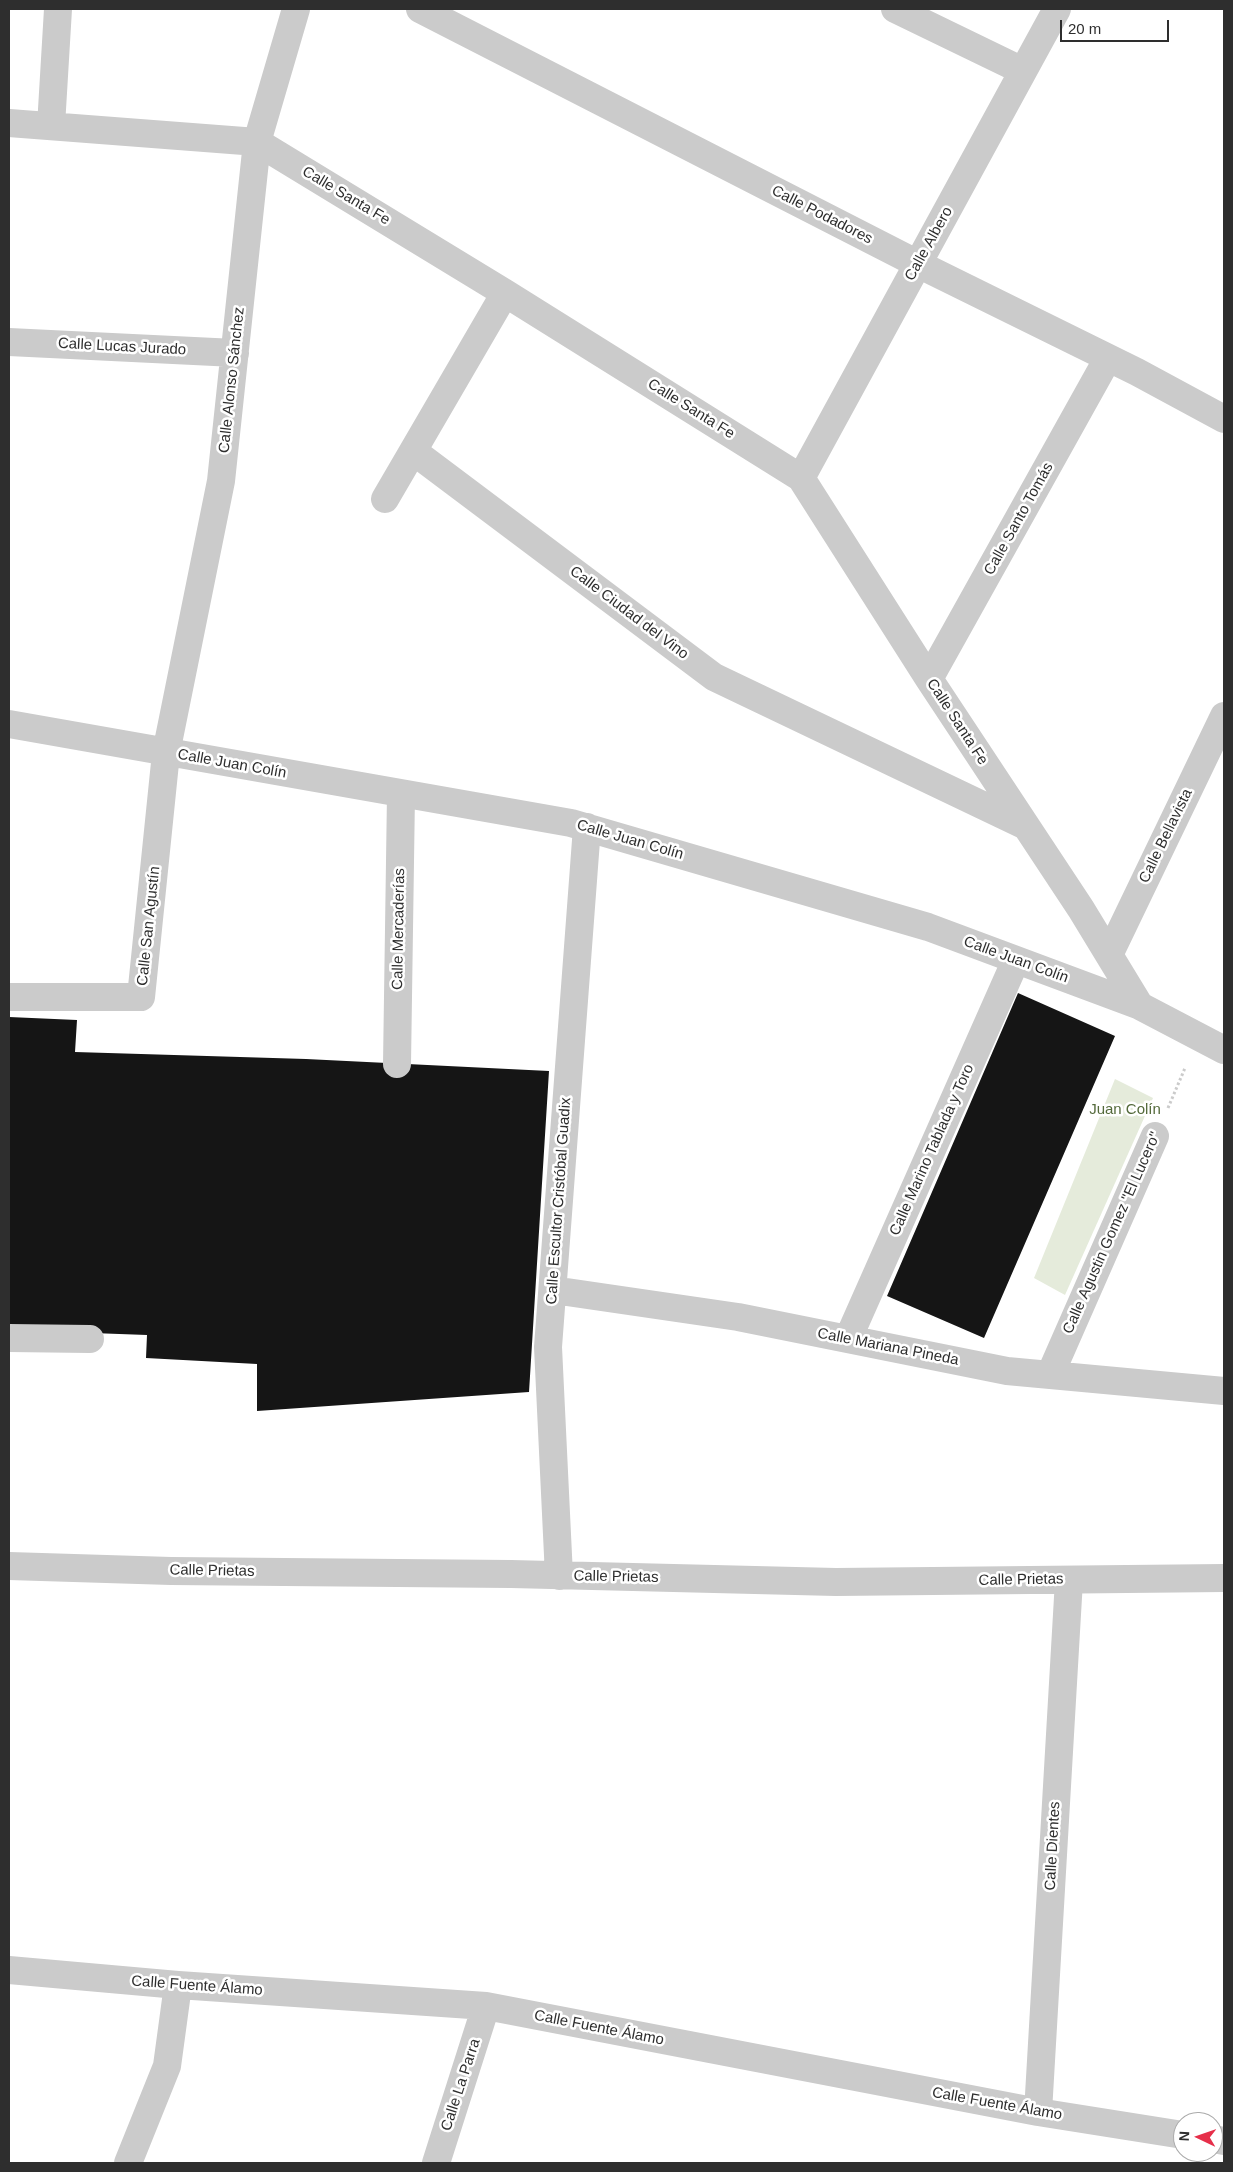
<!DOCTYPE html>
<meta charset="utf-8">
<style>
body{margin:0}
#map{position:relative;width:1233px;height:2172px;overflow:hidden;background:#fff;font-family:Helvetica,sans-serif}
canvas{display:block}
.frame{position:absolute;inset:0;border:10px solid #2e2e2e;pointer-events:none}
.north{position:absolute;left:1173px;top:2112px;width:50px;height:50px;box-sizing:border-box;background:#fff;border:1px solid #ababab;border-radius:50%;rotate:273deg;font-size:14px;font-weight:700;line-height:20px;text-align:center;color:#2e2e2e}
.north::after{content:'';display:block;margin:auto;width:18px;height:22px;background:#e62f4a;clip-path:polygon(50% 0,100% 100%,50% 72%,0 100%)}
.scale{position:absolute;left:1060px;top:20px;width:109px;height:22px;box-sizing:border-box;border:2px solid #2e2e2e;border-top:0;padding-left:6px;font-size:15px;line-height:18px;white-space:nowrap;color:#2e2e2e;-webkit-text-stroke:4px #fff;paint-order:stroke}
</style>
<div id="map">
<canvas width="1233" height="2172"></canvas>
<div class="frame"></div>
<div class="north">N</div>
<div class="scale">20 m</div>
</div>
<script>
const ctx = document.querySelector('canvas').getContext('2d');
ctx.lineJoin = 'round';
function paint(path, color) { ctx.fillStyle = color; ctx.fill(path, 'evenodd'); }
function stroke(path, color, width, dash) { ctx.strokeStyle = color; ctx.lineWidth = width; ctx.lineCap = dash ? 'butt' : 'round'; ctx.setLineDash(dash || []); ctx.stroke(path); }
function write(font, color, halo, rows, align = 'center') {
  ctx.font = font + ' Helvetica,sans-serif'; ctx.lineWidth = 5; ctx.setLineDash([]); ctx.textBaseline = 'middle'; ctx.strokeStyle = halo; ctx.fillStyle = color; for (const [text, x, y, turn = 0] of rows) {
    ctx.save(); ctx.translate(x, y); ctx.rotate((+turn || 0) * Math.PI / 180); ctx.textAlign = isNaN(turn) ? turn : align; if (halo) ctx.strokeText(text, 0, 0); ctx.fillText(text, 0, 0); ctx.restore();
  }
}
paint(new Path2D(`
 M1115 1079 1153 1098 1065 1295 1034 1278Z`), '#e5ebdb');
paint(new Path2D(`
 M1018 993 1115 1036 984 1338 887 1296Z
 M9 1017 77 1020 75 1052 306 1059 549 1071 529 1392 257 1411V1364L146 1358 147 1335 9 1330Z`), '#151515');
stroke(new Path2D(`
 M1168 1108 1185 1068`), '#cbcbcb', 3, [2.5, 2.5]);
stroke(new Path2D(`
 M420 9 918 264 1137 372 1224 419
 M895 9 1023 71
 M9 123 257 142 505 293 801 478 929 679 1081 909 1140 1006
 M51 126 58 9
 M505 293 413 451 714 677 1026 826
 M9 342 235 353
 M801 478 1057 9
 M385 499 413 451
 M929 679 1108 358
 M9 724 571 823 928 927 1140 1006 1224 1050
 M1109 955 1224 716
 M9 997H141L166 753 221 481 257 142 296 9
 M397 1064 401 794
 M553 1290 738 1317 1007 1371 1224 1391
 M9 1338 90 1339
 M848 1339 1016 960
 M1050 1375 1155 1136
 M9 1566 171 1571 511 1574 836 1582 1224 1578
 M559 1576 548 1347 587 827
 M9 1970 178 1985 486 2006 1038 2112 1183 2135
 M1038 2112 1069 1580
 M1213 2139 1224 2141
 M128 2163 167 2066 178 1985
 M436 2163 486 2006`), '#cbcbcb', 28);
write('15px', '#2e2e2e', '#fff', [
 ["Calle Santa Fe",346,196,31],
 ["Calle Podadores",822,215,27],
 ["Calle Albero",929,244,-61],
 ["Calle Lucas Jurado",122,347,3],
 ["Calle Alonso Sánchez",232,380,-84],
 ["Calle Santa Fe",691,409,32],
 ["Calle Santo Tomás",1019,519,-61],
 ["Calle Ciudad del Vino",629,613,37],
 ["Calle Santa Fe",957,722,57],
 ["Calle Juan Colín",232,764,10],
 ["Calle Bellavista",1166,836,-64],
 ["Calle Juan Colín",630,840,16],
 ["Calle San Agustín",149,926,-84],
 ["Calle Mercaderías",399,929,-89],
 ["Calle Juan Colín",1016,960,20],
 ["Calle Marino Tablada y Toro",932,1150,-66],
 ["Calle Escultor Cristóbal Guadix",559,1201,-86],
 ["Calle Agustin Gomez \"El Lucero\"",1112,1233,-66],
 ["Calle Mariana Pineda",888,1347,11],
 ["Calle Prietas",212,1571,1],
 ["Calle Prietas",616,1577,1],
 ["Calle Prietas",1021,1580,-1],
 ["Calle Dientes",1053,1846,-87],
 ["Calle Fuente Álamo",197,1986,4],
 ["Calle Fuente Álamo",599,2028,11],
 ["Calle La Parra",461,2085,-72],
 ["Calle Fuente Álamo",997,2104,10]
]);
write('15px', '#546a3b', '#fff', [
 ["Juan Colín",1125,1110]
]);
</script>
